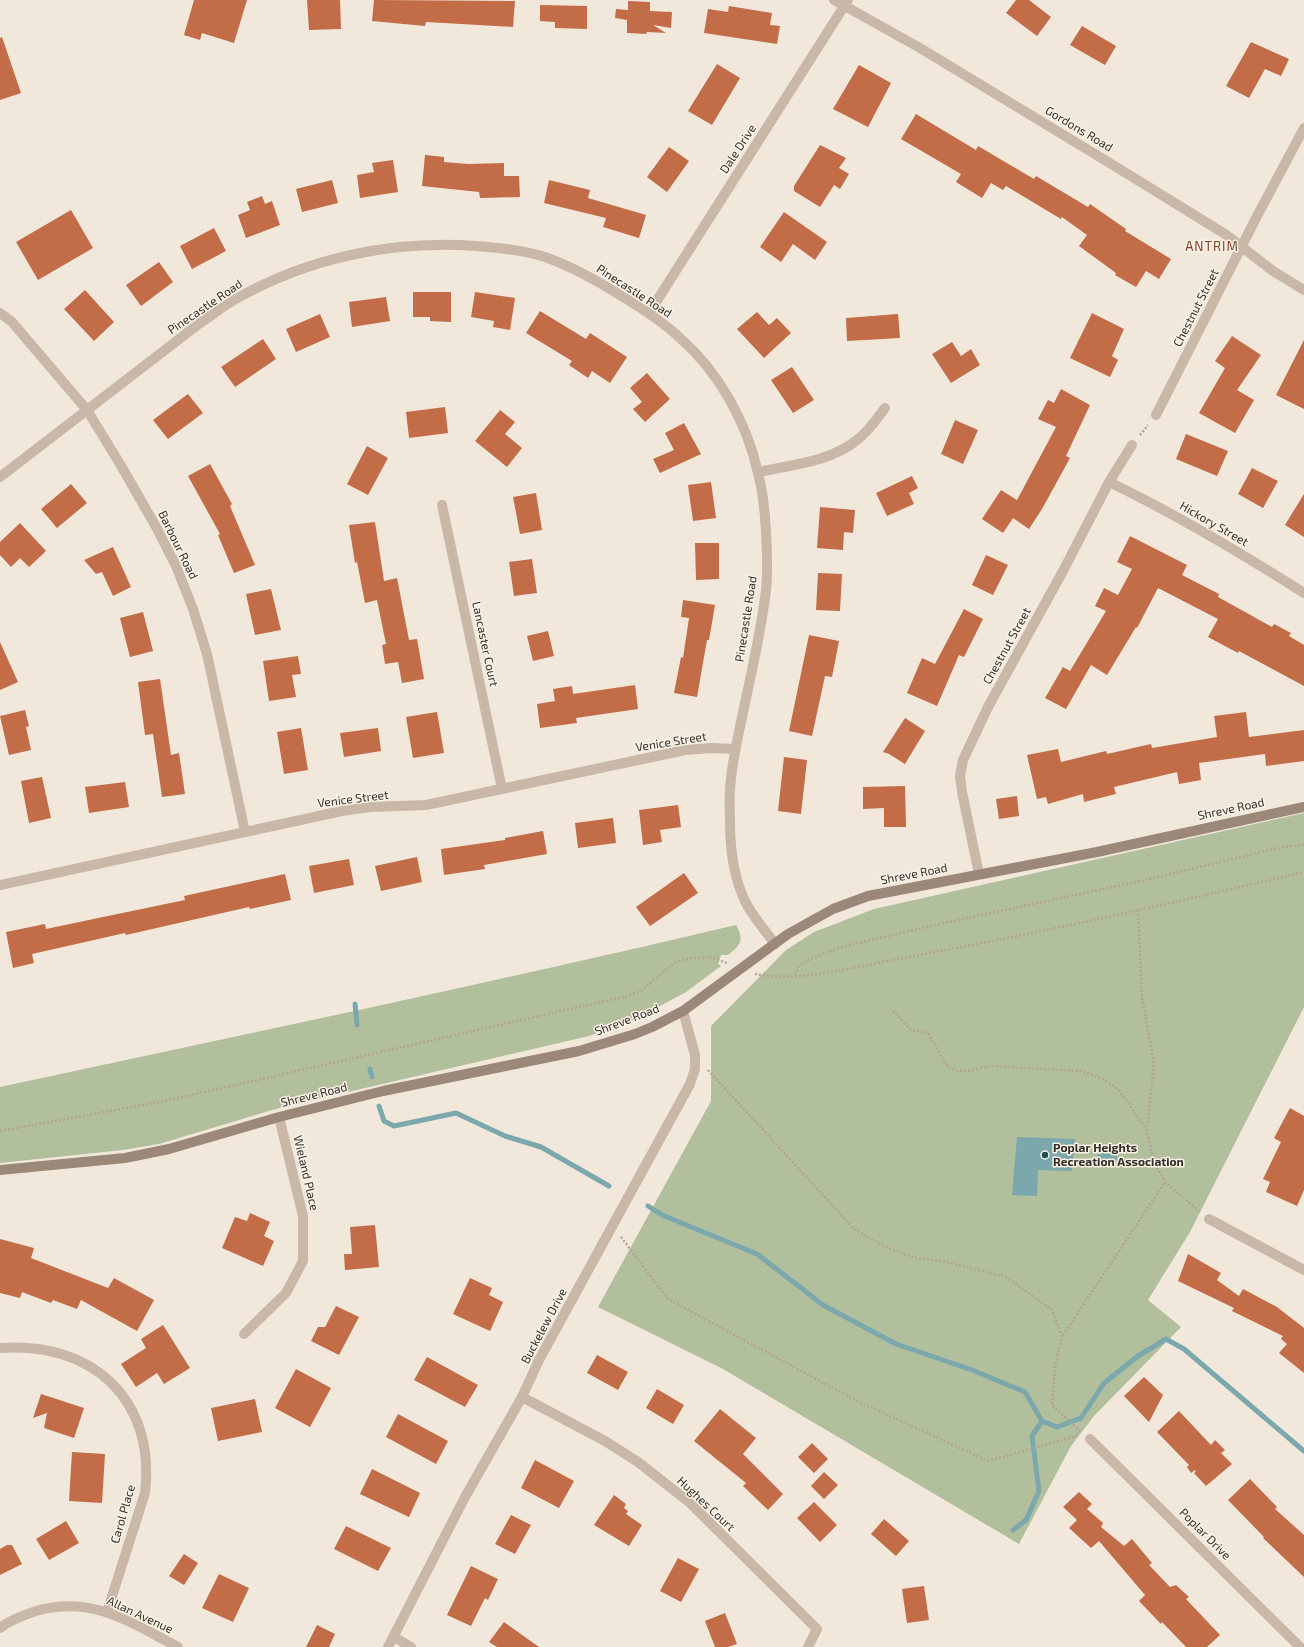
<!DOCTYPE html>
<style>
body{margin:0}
canvas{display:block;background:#f1e8db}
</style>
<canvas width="1304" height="1647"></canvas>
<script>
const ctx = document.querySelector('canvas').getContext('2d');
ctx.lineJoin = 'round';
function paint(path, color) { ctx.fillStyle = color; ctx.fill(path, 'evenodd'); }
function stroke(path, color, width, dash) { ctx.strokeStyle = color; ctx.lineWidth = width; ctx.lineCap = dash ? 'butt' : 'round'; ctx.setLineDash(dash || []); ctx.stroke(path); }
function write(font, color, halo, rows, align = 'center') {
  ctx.font = font + ' "Exo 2",sans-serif'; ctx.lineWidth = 3; ctx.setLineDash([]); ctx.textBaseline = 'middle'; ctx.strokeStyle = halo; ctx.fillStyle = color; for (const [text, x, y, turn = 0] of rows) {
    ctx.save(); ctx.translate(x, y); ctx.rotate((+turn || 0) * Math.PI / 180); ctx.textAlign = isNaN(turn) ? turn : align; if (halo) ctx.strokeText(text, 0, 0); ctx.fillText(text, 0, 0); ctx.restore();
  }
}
paint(new Path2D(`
 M1304 813V1007L1190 1232 1148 1300 1181 1327 1094 1416 1071 1446 1019 1544 723 1369 598 1307 711 1101V1026L786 950 814 932 874 909Z
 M736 925C745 940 740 946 728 955H721L718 964 721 966 686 992 634 1020 589 1036 279 1108 159 1144 123 1150 0 1163V1087C246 1034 491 983 736 925Z`), '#b1bf9c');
paint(new Path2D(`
 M1017 1137 1075 1139 1072 1171 1038 1170 1037 1196 1012 1195Z
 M1097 1157a10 10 0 1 1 20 0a10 10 0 1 1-20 0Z`), '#7ba8ad');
stroke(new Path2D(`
 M355 1004 357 1025
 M370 1069 372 1077
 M379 1106 384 1121 394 1126 456 1113 505 1136 541 1147 609 1186
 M648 1206 662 1215 757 1254 823 1305 896 1344 972 1370 1025 1392 1042 1421 1057 1427 1081 1418 1104 1383 1138 1356 1166 1339 1184 1349 1304 1451
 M1013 1530 1026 1520 1039 1491 1032 1436 1042 1421`), '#7ba8ad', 5);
paint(new Path2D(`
 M194 0H247L234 43 202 33 200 40 184 35Z
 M307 0H340L341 29 309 30Z
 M374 0 515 1 513 27 426 22 425 26 372 21Z
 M1016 0H1029L1051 17 1037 36 1006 13Z
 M628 1 650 2V11L672 12 671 28 653 25 666 33 647 32 646 34 627 33V20L615 18 616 9 628 10Z
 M540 5 587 6V29L555 28V22L540 21Z
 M729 6 772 13 770 25 780 26 777 44 704 33 708 9 728 12Z
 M1082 26 1116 46 1105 65 1070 45Z
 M2 37 21 93 0 100V38Z
 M1251 42 1289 59 1281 76 1265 69 1249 98 1226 86Z
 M717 64 740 78 712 125 688 111Z
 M859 65 891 83 868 127 833 109Z
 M916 114 976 150 978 146 1034 179 1036 176 1088 207 1090 204 1126 229 1125 231 1171 259 1159 279 1146 271 1136 287 1115 275 1116 273 1079 246 1087 235 1062 217 1061 219 1006 186 1003 190 991 183 982 198 956 182 961 174 901 139Z
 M820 145 846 158 839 168 849 174 840 189 834 185 820 207 794 191V186Z
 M669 147 689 161 667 192 647 177Z
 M425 155 444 157V162L468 164 504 163V176H519L520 197 480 198 479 192 422 186Z
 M393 160 398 192 360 198 357 175 374 172 372 163Z
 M332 180 338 203 302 212 296 189Z
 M549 180 590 190 588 198 646 215 639 238 603 227 606 218 544 203Z
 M262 196 265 204 272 201 280 225 246 238 238 215 250 210 247 202Z
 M71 210 93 248 38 280 16 242Z
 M784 212 827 242 815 260 793 244 781 262 760 247Z
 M214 228 226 251 192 269 180 246Z
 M159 262 173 282 141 306 126 285Z
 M85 290 114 322 94 341 64 309Z
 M413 292H451V322L430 321V317H413Z
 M475 292 515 298 510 330 493 327 494 321 471 317Z
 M386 297 390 321 352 327 349 302Z
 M540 311 586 339 590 333 627 357 610 383 592 371 588 378 569 365 572 361 526 333Z
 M757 312 769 325 777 318 791 333 764 358 737 329Z
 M1092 313 1124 329 1112 356 1118 360 1110 377 1070 358Z
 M320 314 330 337 296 352 286 329Z
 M898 314 900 338 847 341 846 318Z
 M1232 336 1261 355 1237 390 1254 400 1235 433 1199 413 1225 368 1215 361Z
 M263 339 276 359 235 387 221 367Z
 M1304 340V409L1276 395Z
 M952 342 961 356 971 349 980 365 951 383 932 354Z
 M792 367 814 400 793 413 771 380Z
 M647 373 670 399 645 422 633 409 642 402 630 388Z
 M1061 389 1090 405 1066 456 1070 458 1042 509 1029 529 1013 518 1003 533 982 519 1001 490 1017 500 1056 427 1038 419 1048 400 1054 403Z
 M188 394 203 413 168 439 153 420Z
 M445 407 448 433 409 438 406 412Z
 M500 410 515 422 505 434 522 448 507 467 475 441Z
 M955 420 978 430 963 464 941 454Z
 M684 423 701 454 660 473 653 459 674 450 665 433Z
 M1186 434 1228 451 1217 476 1176 459Z
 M367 446 388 458 368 495 347 484Z
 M210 464 232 504 230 506 255 565 234 573 218 535 220 534 188 476Z
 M1252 468 1278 481 1263 508 1238 494Z
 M912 476 918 488 909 493 914 504 887 516 876 493Z
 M711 482 716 518 693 521 688 485Z
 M71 484 87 503 57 528 41 509Z
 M536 493 542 530 520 534 513 497Z
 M1304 494V537L1285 525Z
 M820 507 855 510 853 533 844 532 843 550 817 548Z
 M375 522 384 581 397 578 409 640 417 639 424 679 402 683 398 662 385 664 382 645 386 644 377 600 365 603 357 562 355 563 349 525Z
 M20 523 46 551 29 567 20 558 11 567 0 555V542Z
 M1130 536 1187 565 1182 575 1219 594 1218 597 1272 627 1274 624 1291 633 1289 636 1304 645V686L1239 651 1238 653 1208 637 1218 619 1158 588 1137 628 1136 627 1107 675 1091 665 1066 709 1045 698 1063 667 1070 671 1106 611 1095 606 1104 588 1118 595 1132 569 1117 562Z
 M695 543H719V579L696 580Z
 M113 547 131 587 113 596 102 572 96 574 84 560Z
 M986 555 1008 565 993 595 972 585Z
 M532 559 537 593 514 596 509 562Z
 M818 573 842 574 840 611 816 610Z
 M271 589 281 630 255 635 246 594Z
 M683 600 715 605 709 640H707L697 697 674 693 681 657 683 658 689 618 681 617Z
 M964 609 983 619 964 657 959 655 937 706 907 693 922 658 935 664Z
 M143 612 153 651 130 657 120 618Z
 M548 631 554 656 533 661 527 636Z
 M809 635 839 641 832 677 825 676 812 736 789 731Z
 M0 642 18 682 0 690Z
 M298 656 301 674 292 675 296 697 269 701 263 661Z
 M160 679 171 755 179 753 185 794 162 797 153 734 145 735 138 682Z
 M635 685 638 709 576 718 577 723 540 728 537 704 555 701 553 689 572 686 573 694Z
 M25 710 29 726 26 727 31 750 9 755 0 716Z
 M437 712 444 753 413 758 406 717Z
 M1246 712 1249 737 1304 730V761L1266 766 1265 754 1199 763 1201 780 1179 784 1177 772 1114 787 1116 794 1084 802 1083 794 1048 804 1046 797 1037 799 1027 755 1058 749 1061 762 1106 751 1107 754 1151 744 1152 748 1217 737 1214 716Z
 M905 718 925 731 905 764 889 754 883 752Z
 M301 728 308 770 284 774 277 732Z
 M378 728 381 751 344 757 340 733Z
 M784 757 807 760 801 814 778 811Z
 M42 777 51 818 29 823 21 781Z
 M125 782 129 807 89 813 85 787Z
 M905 786 906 827H884V808L863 809V787Z
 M1017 796 1019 816 999 819 996 799Z
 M678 805 681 827 660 830 662 842 643 845 639 810Z
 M613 818 616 843 578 848 575 823Z
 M543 831 547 854 484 865 485 869 444 875 441 849 505 840V838Z
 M417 857 422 882 381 891 375 866Z
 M349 859 354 885 314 893 309 866Z
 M684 873 698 893 650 926 636 907Z
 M285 874 291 900 250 909 249 907 126 935 125 933 32 954 34 963 13 968 6 932 45 924 46 929 103 917 185 900 184 896Z
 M1290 1108 1304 1116V1190L1297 1206 1266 1192 1270 1182 1263 1179 1281 1142 1274 1138Z
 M250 1213 270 1222 264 1236 274 1241 263 1266 222 1248 235 1217 247 1221Z
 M375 1225 379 1267 345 1270 344 1254H352L350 1227Z
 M0 1239 34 1248 31 1258 108 1288 114 1278 154 1300 137 1331 81 1300 77 1309 53 1300 51 1303 22 1292 20 1298 0 1293Z
 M1188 1254 1221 1273 1217 1280 1239 1296 1243 1289 1277 1307 1304 1328V1373L1279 1353 1287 1344 1281 1339 1283 1336 1232 1311 1234 1308 1178 1281Z
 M470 1278 492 1288 489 1295 503 1302 490 1331 453 1314Z
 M336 1306 359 1317 339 1355 311 1341 318 1327H325Z
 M163 1325 190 1368 164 1384 157 1373 136 1387 121 1364 146 1348 141 1339Z
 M597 1355 628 1372 618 1390 587 1373Z
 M427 1357 478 1385 465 1407 414 1380Z
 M296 1369 331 1388 310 1427 275 1408Z
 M1144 1377 1163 1395 1149 1422 1124 1396Z
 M657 1389 684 1405 673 1424 646 1408Z
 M41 1394 84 1408 74 1438 44 1428 47 1413 33 1418Z
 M255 1399 262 1432 218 1441 211 1408Z
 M720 1409 756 1438 743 1454 783 1494 768 1510 743 1486 746 1483 694 1441Z
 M1179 1411 1211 1445 1215 1440 1225 1450 1221 1453 1232 1464 1206 1486 1194 1473 1196 1471 1195 1470 1191 1473 1187 1467 1189 1465 1157 1432Z
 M398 1414 448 1441 436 1464 386 1437Z
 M812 1443 828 1459 814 1473 798 1457Z
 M72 1452 105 1454 102 1503 69 1501Z
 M535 1460 574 1481 559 1508 521 1488Z
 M372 1469 420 1493 409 1517 360 1494Z
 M824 1472 838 1485 824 1499 811 1486Z
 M1250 1479 1277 1507 1275 1509 1304 1535V1577L1263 1538 1264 1537 1228 1500Z
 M1079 1492 1092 1504 1087 1509 1103 1523 1101 1527 1124 1546 1132 1539 1152 1563 1149 1565 1170 1587 1176 1585 1189 1597 1186 1599 1220 1635 1207 1647H1186L1162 1622 1161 1624 1139 1601 1145 1595 1099 1541 1091 1548 1069 1528 1077 1520 1063 1507Z
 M614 1495 626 1504 624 1508 628 1511 626 1514 642 1525 629 1546 594 1525Z
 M814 1502 837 1525 820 1542 797 1518Z
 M511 1515 531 1525 515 1554 495 1544Z
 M884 1519 909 1541 896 1556 871 1534Z
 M66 1521 79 1543 49 1560 36 1539Z
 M346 1526 391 1548 378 1571 334 1549Z
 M7 1545H12L22 1564 0 1575V1549Z
 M184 1554 198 1563 184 1585 169 1576Z
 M678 1558 699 1569 681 1602 660 1591Z
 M471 1566 498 1579 488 1600 485 1598 471 1626 447 1615Z
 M219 1574 249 1588 233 1622 202 1608Z
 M924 1586 929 1620 907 1623 902 1589Z
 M725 1613 737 1644 728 1647H715L705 1621Z
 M504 1622 539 1647H497L489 1642Z
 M317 1625 335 1634 329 1647H306Z`), '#c26d48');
stroke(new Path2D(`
 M1140 435 1148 425
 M1138 910 1142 997 1154 1064 1147 1128
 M755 974C801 983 862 965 908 957 1041 933 1173 903 1304 872
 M795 975 799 966 806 961 838 948 939 924 1141 881 1274 849 1304 844
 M893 1011 911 1030 928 1033 946 1065 956 1071H968L990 1066 1081 1071 1103 1079 1119 1090 1146 1129 1155 1164 1165 1182 1199 1211
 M708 1070 854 1229 881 1245 915 1258 947 1262 1006 1277 1052 1310 1062 1336 1055 1366 1052 1405 1080 1431
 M0 1131 165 1101 627 996 642 990 676 962 691 958 710 957 727 963
 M621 1237 668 1299 855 1400 988 1461 1077 1436
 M1063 1335 1165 1182`), '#b4a392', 2.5, [2, 2]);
stroke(new Path2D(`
 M834 0 920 48 1113 165 1225 234 1273 271 1304 290
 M0 313 12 322 87 410 120 464 155 525 176 566 193 609 207 654 245 832
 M649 313 848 0
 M1156 415 1256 218 1304 128
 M758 472C791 465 830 462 857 440 869 431 876 420 885 408
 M0 477 200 323C211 316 222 307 234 300 307 258 392 240 476 246 500 248 523 250 545 257 573 267 598 281 623 297 643 309 663 322 680 338 719 372 747 423 758 473 763 492 765 512 766 531 767 550 768 570 766 590 761 634 750 678 741 722 736 745 731 768 730 791 729 801 730 811 730 821 730 848 733 876 745 901 752 916 765 930 775 944
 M1109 482C1176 514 1241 553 1304 593
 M442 505 502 789
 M979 874 962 792 960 776 963 760 988 707 1063 571 1109 482 1132 445
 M0 885 342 811 370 807 426 805 685 750 711 748 735 749
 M1209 1219 1304 1270
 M244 1334 286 1293 303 1261V1216L279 1117
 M0 1348C92 1341 156 1399 145 1493L107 1612
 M522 1397 605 1441 638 1462 689 1502 817 1629 808 1647
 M1090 1439 1300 1647
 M0 1628C10 1620 24 1615 36 1611 92 1595 130 1622 178 1647
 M394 1637 411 1647
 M388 1647 465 1497 522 1397 539 1360 690 1084 695 1069V1055L683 1011`), '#c9b8a8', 10);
stroke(new Path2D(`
 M0 1170 125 1158 169 1149 279 1117 383 1091 579 1051 635 1034 652 1027 683 1011 788 934 833 909 868 896 1097 852 1304 807`), '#9c8879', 10);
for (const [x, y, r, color] of [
 [1045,1155,4,"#1f4f55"]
]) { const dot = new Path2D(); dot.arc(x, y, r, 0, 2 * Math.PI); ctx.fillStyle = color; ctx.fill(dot); stroke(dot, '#f9f2e7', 1.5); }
write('12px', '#352d28', '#f9f2e7', [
 ["Gordons Road",1079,129,31],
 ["Dale Drive",738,149,-57],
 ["Pinecastle Road",634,291,33],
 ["Pinecastle Road",205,307,-34],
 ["Chestnut Street",1196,308,-63],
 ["Hickory Street",1214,524,30],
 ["Barbour Road",178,545,64],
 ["Pinecastle Road",746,619,-81],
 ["Lancaster Court",485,644,78],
 ["Chestnut Street",1007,646,-61],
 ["Venice Street",671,742,-9],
 ["Venice Street",353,799,-7],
 ["Shreve Road",1231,809,-12],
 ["Shreve Road",914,874,-11],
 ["Shreve Road",627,1020,-21],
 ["Shreve Road",314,1095,-14],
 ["Wieland Place",306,1173,77],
 ["Buckelew Drive",544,1326,-62],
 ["Hughes Court",706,1504,43],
 ["Carol Place",123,1514,-74],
 ["Poplar Drive",1205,1534,45],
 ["Allan Avenue",140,1615,25]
]);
write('bold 12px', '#352d28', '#f9f2e7', [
 ["Poplar Heights",1053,1148],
 ["Recreation Association",1053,1162]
], 'left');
ctx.letterSpacing = '1px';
write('13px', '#823f23', '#f9f2e7', [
 ["ANTRIM",1212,247]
]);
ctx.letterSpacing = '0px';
</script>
